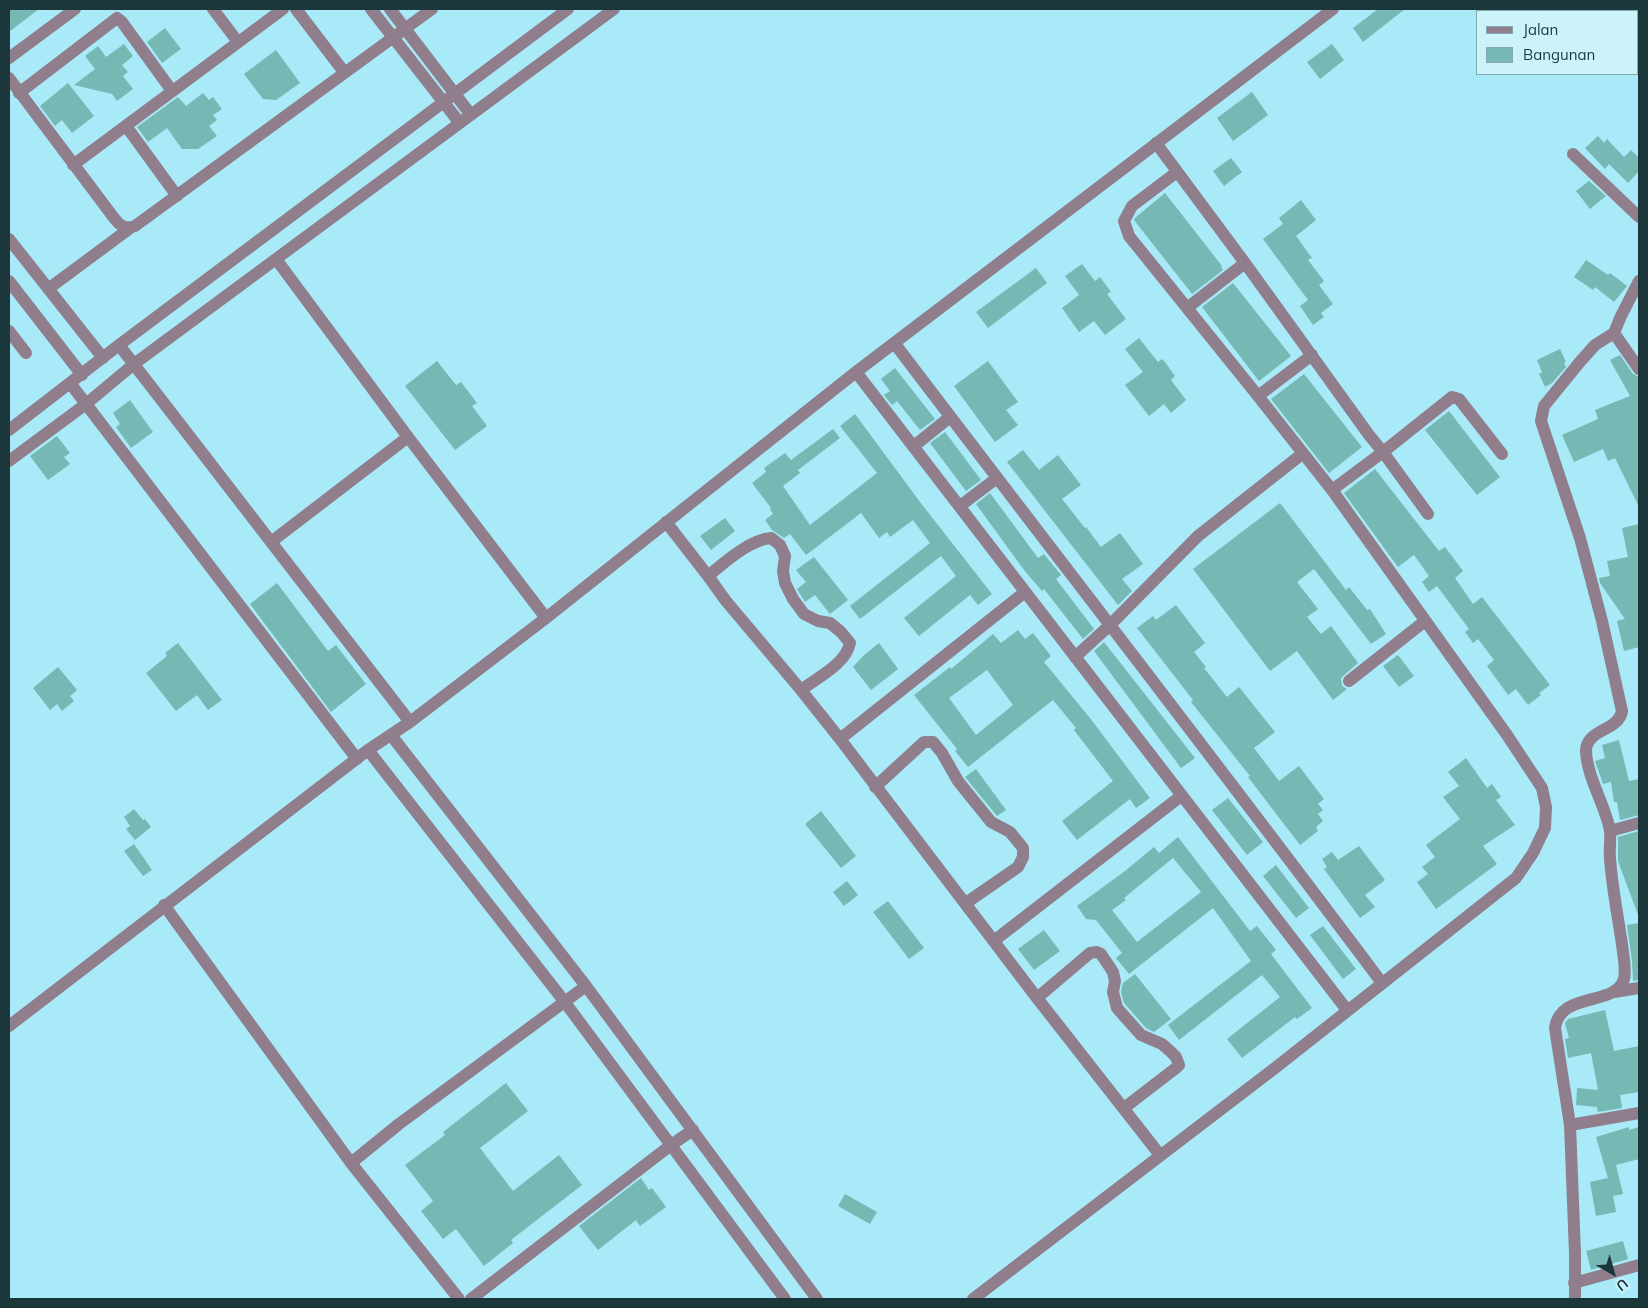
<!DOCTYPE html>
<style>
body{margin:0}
#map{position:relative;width:1648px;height:1308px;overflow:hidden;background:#a8eaf7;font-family:Mulish,sans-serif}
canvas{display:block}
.frame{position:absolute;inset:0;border:10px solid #1c373c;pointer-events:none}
.legend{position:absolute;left:1476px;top:10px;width:162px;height:65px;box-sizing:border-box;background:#ccf3fa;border:1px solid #86a8ae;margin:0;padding:6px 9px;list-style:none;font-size:15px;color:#1c373c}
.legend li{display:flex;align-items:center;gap:10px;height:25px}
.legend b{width:25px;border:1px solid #86a8ae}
.north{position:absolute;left:1588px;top:1248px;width:50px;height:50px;-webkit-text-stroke:4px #ccf3fa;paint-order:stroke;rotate:142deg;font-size:14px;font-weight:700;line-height:20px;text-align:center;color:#1c373c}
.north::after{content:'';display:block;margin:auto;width:18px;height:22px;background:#1c373c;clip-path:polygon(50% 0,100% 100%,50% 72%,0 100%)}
</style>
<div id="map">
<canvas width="1648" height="1308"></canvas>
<div class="frame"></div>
<ul class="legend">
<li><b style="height:6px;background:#907e8d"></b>Jalan</li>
<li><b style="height:14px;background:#75b8b4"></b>Bangunan</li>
</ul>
<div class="north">U</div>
</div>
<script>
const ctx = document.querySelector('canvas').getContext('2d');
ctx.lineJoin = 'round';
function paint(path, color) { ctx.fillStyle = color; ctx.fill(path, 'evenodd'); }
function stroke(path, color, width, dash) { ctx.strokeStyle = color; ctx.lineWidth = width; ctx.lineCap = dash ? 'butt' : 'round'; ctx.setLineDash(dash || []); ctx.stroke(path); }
paint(new Path2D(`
 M9 9H39L9 32Z
 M1378 9H1405L1363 42 1353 28Z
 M165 28 181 49 162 63 147 42Z
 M124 44 133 56 122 65 128 72 123 76 133 89 117 101 112 94 74 85 95 69 85 56 98 46 106 57Z
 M1332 44 1344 60 1320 79 1307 62Z
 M276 50 300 83 276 100 263 99 244 74Z
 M68 83 94 116 72 133 62 120 55 126 40 106Z
 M1252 92 1268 115 1233 141 1217 118Z
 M203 93 209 100 213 97 222 109 213 115 217 120 209 126 217 136 198 149H182L167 128 148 142 137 127 178 97 186 106Z
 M1598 136 1604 143 1607 139 1624 157 1631 150 1639 158V171L1628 183 1609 164 1605 169 1585 148Z
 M1231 158 1242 172 1224 186 1213 171Z
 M1589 181 1606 196 1590 209 1576 191Z
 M1165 193 1222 266 1221 267 1223 270 1192 294 1134 220 1136 217Z
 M1301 200 1316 220 1296 236 1312 258 1308 260 1324 281 1319 285 1333 304 1321 313 1324 317 1313 325 1300 306 1308 300 1263 239 1283 224 1279 218Z
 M1586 260 1608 275 1610 273 1627 286 1614 302 1595 287 1593 290 1574 277Z
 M1082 264 1095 281 1100 277 1111 292 1107 294 1126 319 1105 335 1094 321 1079 332 1062 308 1079 295 1065 276Z
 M1036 268 1047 283 988 328 976 312Z
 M1233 283 1291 356 1259 381 1202 307Z
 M1139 338 1158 362 1162 359 1165 362 1175 376 1171 380 1186 400 1171 413 1164 404 1149 416 1125 385 1143 372 1125 349Z
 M1560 349 1566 362 1564 363 1566 367 1552 383 1545 387 1539 374 1542 372 1537 360Z
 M1620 355 1633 374 1639 377V507L1615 458 1608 461 1603 449 1574 462 1562 435 1598 419 1595 410 1630 396 1610 360Z
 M437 361 456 385 461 382 477 403 472 406 487 426 455 450 405 386Z
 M988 361 1018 402 1006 410 1018 425 995 442 954 386Z
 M895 368 935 419 920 430 897 401 892 405 884 395 890 391 881 379Z
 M1304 374 1362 447 1329 473 1271 399Z
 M130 400 153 432 131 448 116 427 120 424 113 413Z
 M1449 411 1500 477 1477 495 1425 430Z
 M855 414 920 502 992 594 978 605 970 595 919 636 904 618 956 576 941 556 860 619 850 606 930 543 913 520 890 537 887 532 879 538 861 513 806 555 790 534 784 538 772 530 765 520 773 514 770 509 771 508 752 483 766 472 764 468 785 453 791 460 833 429 840 438 798 470 800 473 783 486 810 525 877 473 840 426Z
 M945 432 981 480 966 491 930 443Z
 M57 436 70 453 64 457 70 464 48 480 30 456Z
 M1023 450 1039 470 1058 455 1081 485 1062 499 1085 528 1086 527 1101 547 1120 533 1143 564 1122 579 1132 591 1118 605 1007 462Z
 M1375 469 1439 551 1445 547 1463 571 1455 578 1473 604 1482 597 1550 685 1539 693 1541 695 1528 705 1516 689 1508 695 1487 666 1494 660 1478 639 1473 643 1465 632 1469 629 1437 586 1429 592 1422 582 1429 576 1414 555 1398 567 1344 493Z
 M990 493 1038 558 1044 554 1061 575 1056 579 1094 629 1083 639 1044 589 1042 591 1024 570 976 504Z
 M1280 503 1346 590 1349 587 1367 610 1370 609 1386 634 1371 644 1314 569 1297 582 1318 609 1307 617 1321 634 1331 626 1358 663 1341 678 1342 686 1347 689 1333 700 1297 651 1270 671 1193 569Z
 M725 518 735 531 711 550 700 536Z
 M1639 524V647L1624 651 1617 621 1625 619 1600 583 1599 578 1610 576 1607 561 1628 557 1622 528Z
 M814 557 848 600 830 614 815 595 805 602 797 589 806 582 796 570Z
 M277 583 328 651 336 645 366 684 331 712 250 604Z
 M1176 605 1205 643 1194 652 1206 667 1204 668 1227 697 1239 687 1275 732 1254 748 1279 781 1299 766 1324 799 1318 804 1323 810 1318 814 1323 821 1316 827 1318 831 1300 845 1248 777 1250 776 1191 702 1193 700 1137 628 1153 616 1156 620Z
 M1018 630 1025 639 1033 633 1051 656 1044 662 1090 718 1150 798 1136 808 1130 799 1077 840 1062 821 1113 781 1074 730 1076 728 1053 700 968 767 955 751 957 749 914 695 950 667 951 669 993 634 1001 643ZM987 670 1013 705 976 735 949 698Z
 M1104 642 1195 758 1181 768 1094 651Z
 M178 643 222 700 208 710 197 695 176 711 146 673 167 656 165 653Z
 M879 643 898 669 871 690 853 667 863 656Z
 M1398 655 1414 676 1399 687 1383 666Z
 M58 667 77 690 70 696 74 701 62 711 57 704 50 710 33 688Z
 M1619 740 1629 781 1639 779V815L1620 820 1617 802H1614L1611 782 1603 784 1595 761 1605 758 1602 745Z
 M1466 758 1487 788 1492 784 1501 797 1496 800 1515 825 1483 846 1497 864 1436 909 1417 882 1428 874 1422 867 1435 857 1426 845 1460 819 1443 797 1459 786 1448 772Z
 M976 769 1006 810 997 816 965 777Z
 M1228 798 1263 842 1247 855 1212 810Z
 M134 809 143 820 145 819 151 827 135 840 126 829 130 826 124 817Z
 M821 811 856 856 841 868 805 824Z
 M1639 831V915H1638L1618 861V837Z
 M1178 837 1250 931 1257 926 1276 950 1271 954 1312 1008 1297 1019 1295 1017 1242 1058 1227 1039 1280 997 1262 975 1179 1040 1168 1025 1251 961 1213 908 1129 974 1116 958 1122 953 1096 920 1086 919 1077 906 1125 871 1154 847 1159 853ZM1173 858 1201 892 1137 942 1112 910 1126 900 1124 898Z
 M134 844 152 870 143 876 124 851Z
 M1359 846 1385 880 1365 895 1375 907 1360 918 1324 869 1327 867 1322 859 1332 852 1338 860Z
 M1276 865 1309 908 1296 918 1263 876Z
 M847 881 858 895 844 906 833 892Z
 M888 901 924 948 909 959 873 912Z
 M1639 923V980L1633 981 1632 961 1627 925Z
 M1323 926 1356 969 1343 979 1310 935Z
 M1044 930 1060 951 1034 970 1018 949Z
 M1135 974 1171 1019 1154 1032 1146 1028 1124 1003 1121 992 1123 983Z
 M1605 1010 1614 1051 1639 1046V1092L1620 1095 1622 1108 1598 1112 1597 1107 1576 1105 1577 1088 1598 1090 1591 1053 1568 1058 1565 1039 1569 1038 1565 1023 1568 1019Z
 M506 1083 528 1111 480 1148 513 1191 559 1155 582 1185 511 1240 513 1243 484 1266 456 1229 443 1239 421 1211 433 1201 405 1165 445 1135 443 1132Z
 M1629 1127V1130L1639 1127V1159L1616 1165 1623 1194 1613 1196 1616 1212 1596 1216 1590 1182 1608 1178 1596 1137Z
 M641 1178 649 1190 652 1188 666 1207 640 1226 636 1220 598 1250 579 1226Z
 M845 1194 877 1212 870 1224 838 1206Z
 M1623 1241 1628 1259 1591 1270 1586 1251Z`), '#75b8b4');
stroke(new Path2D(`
 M213 9 238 42
 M296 9 344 72
 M371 9 459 122
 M390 9 471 115
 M9 58 75 9
 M9 78 111 214C118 223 123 231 135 226L432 9
 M19 93 117 18 122 22 172 91
 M126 126 177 196
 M1156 143 1245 263 1369 435 1383 452 1332 490
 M1573 154 1639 217
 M73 165 283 9
 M9 239 103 358
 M276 259 408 437 546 618
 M9 281 82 375
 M48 289 129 229
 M1187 308 1245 263
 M9 331 26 353
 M1614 333 1639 369
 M895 344C1057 557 1221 768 1382 983
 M119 345 410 722
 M856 372 1347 1010
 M70 383 357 759
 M1258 396 1312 355
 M9 430 119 345 568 9
 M914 446 950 417
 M9 461 86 404 134 364 614 9
 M960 506 997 478
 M1428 514 1383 452 1452 397 1459 399 1502 454
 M666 522 708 576
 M271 542 408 437
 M1075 657 1110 625 1198 536 1302 454
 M1349 681 1425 621
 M801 690C817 678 846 664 850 643L841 632 830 623 818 621 804 614 793 599 785 583 783 571 785 556 780 545 771 538C749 540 725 562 708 576L726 601 801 690 840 739 1037 998 1160 1155
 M391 735 586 986 817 1299
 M840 739 1025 592
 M368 750 564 1001 785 1299
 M875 787 924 742H933L942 753 958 781 991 822 1010 832 1023 848V857L1018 867 966 903
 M1610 831 1639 823
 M164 905 351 1163 459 1299
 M995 940 1181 796
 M1614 992 1639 988
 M1037 998 1090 953 1097 952 1101 954 1113 972 1115 981 1113 992 1117 1008 1141 1035 1162 1044 1170 1051 1176 1057 1179 1065 1176 1068 1124 1108
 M9 1026 368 750 410 722 546 618 856 372 1333 9
 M1570 1125 1639 1113
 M351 1163 399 1124 586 986
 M1574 1283 1639 1265
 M471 1299 671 1145 693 1130
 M973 1299 1275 1068 1516 878 1533 853 1545 828 1546 807 1542 788 1507 735 1332 490 1258 396 1129 236 1124 221 1132 206 1177 172
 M1575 1299V1253L1570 1125 1555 1028C1560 991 1616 1007 1624 979 1626 971 1624 960 1623 952 1619 921 1612 889 1610 858 1609 849 1611 840 1610 831 1606 806 1587 778 1586 751 1586 729 1619 731 1622 711L1602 621 1580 538 1541 421 1544 406 1579 363 1595 345 1614 333 1621 316 1639 281`), '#907e8d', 12);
</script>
